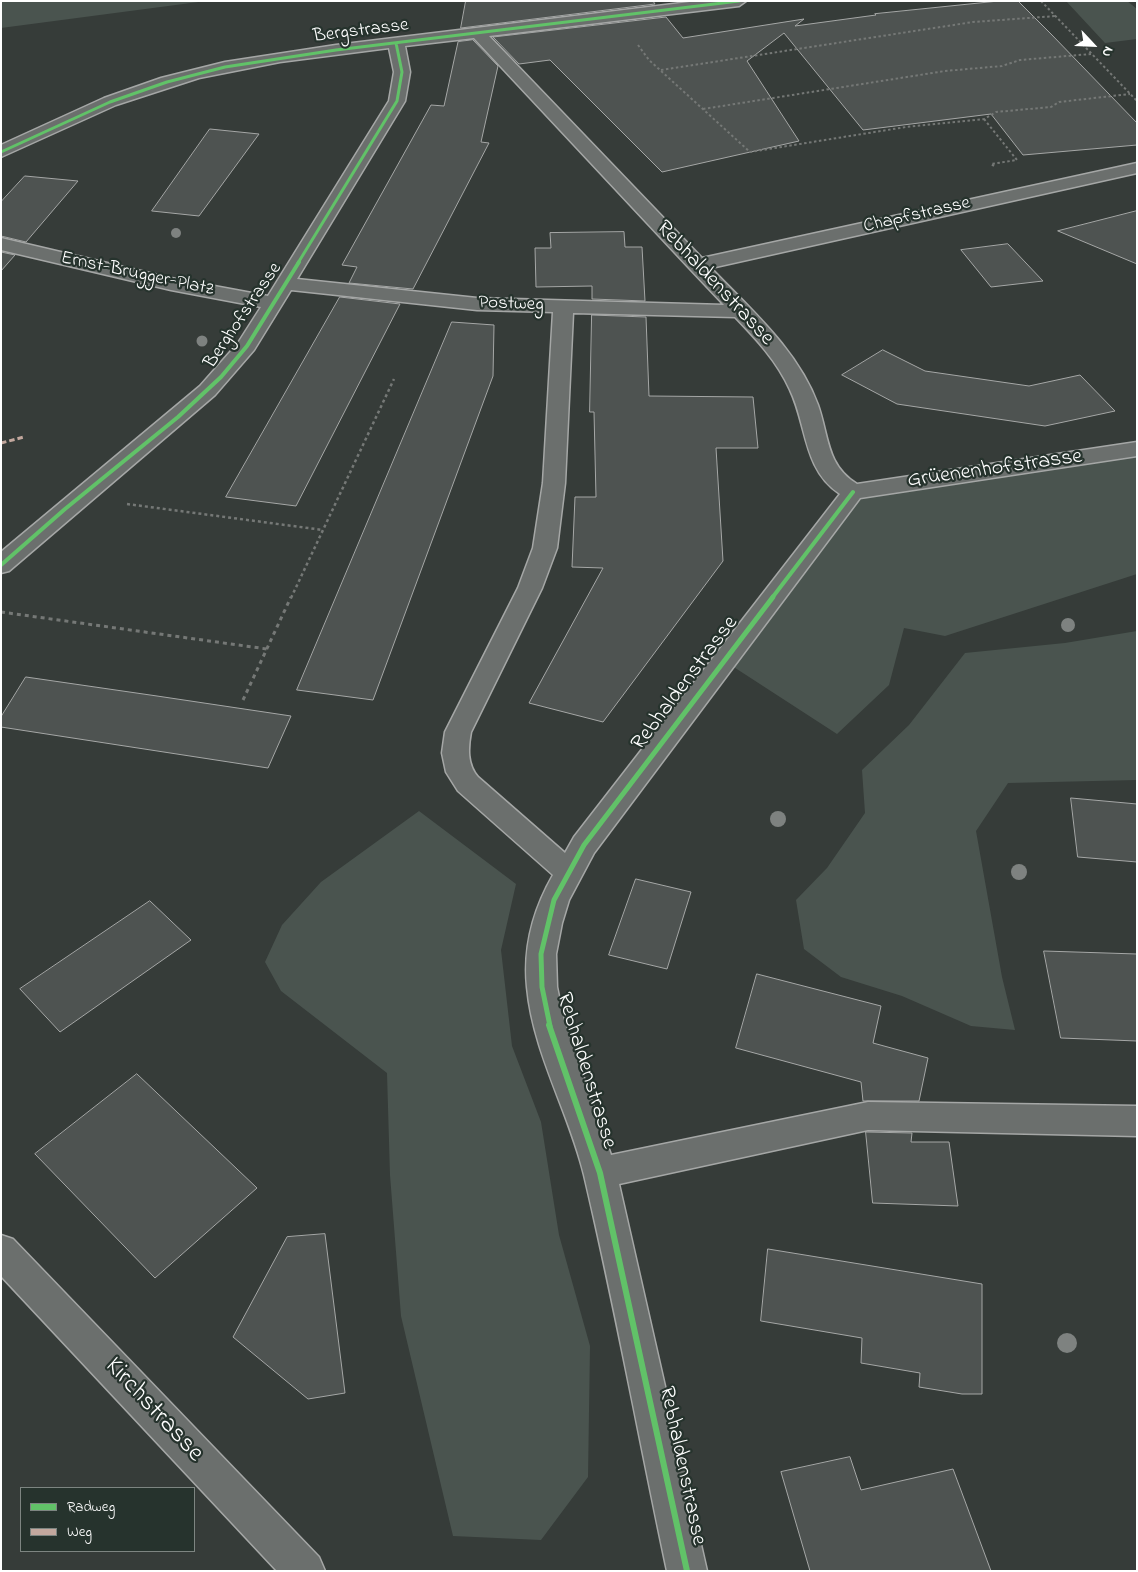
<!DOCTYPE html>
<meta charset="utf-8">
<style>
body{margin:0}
#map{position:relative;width:1138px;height:1572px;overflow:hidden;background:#363c39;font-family:"Indie Flower",sans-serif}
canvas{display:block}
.frame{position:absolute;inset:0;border:2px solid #fff;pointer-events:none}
.legend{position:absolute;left:20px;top:1487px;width:175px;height:65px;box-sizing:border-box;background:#26332d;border:1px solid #7d8581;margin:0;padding:6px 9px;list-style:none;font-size:15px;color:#fff}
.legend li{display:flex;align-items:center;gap:10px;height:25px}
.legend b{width:25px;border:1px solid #7d8581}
.north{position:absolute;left:1068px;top:20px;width:50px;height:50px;-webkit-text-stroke:4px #26332d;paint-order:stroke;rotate:115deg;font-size:14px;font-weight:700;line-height:20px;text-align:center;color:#fff}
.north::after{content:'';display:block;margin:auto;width:18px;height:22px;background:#fff;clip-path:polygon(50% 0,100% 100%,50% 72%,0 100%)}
</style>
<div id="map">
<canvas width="1138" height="1572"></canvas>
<div class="frame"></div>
<ul class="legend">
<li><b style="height:6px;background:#61c268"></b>Radweg</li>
<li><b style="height:6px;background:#c3a89e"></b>Weg</li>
</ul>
<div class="north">N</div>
</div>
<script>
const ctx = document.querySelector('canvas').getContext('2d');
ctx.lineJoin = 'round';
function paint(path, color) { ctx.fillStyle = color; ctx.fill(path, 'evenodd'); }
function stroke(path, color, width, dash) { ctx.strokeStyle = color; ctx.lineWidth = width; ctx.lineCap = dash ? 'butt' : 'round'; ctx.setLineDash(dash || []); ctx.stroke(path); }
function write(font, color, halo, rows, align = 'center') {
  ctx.font = font + ' "Indie Flower",sans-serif'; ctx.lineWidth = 4.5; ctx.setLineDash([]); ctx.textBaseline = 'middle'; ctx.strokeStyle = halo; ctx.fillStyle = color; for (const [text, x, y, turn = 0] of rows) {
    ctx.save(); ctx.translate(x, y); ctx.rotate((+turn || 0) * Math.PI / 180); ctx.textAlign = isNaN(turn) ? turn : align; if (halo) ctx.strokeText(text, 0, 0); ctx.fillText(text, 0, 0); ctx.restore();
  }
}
paint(new Path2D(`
 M1 1H206L1 28Z
 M1066 1H1127L1137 9V39L1105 43Z
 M1137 449V574L945 636 904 628 889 685 837 734 726 662 853 492Z
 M1137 631V780L1008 783 976 831 1002 977 1015 1030 971 1026 902 996 841 977 804 949 796 900 827 868 865 813 862 770 909 725 965 653 1065 643Z
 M419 811 516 884 501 950 512 1046 541 1122 559 1235 590 1346 588 1477 541 1540 453 1536 401 1316 390 1175 387 1073 281 991 265 962 282 925 321 882Z`), '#4a544f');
const building = new Path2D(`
 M466 1H653L655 4 461 28Z
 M999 1H1018L1052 35 1137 123V145L1023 155 991 114 863 130 784 33 747 61 799 141 662 172 550 60 519 64 493 37 666 17 683 38 804 19 795 26 876 15 875 14Z
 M473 40 498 66 481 142 489 143 413 289 349 283 357 267 342 265 431 105 444 106 458 42Z
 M210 129 259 134 199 216 152 211Z
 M25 176 78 181 26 242 1 236V202Z
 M1137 211V264L1058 231Z
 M624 232 625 247H642L645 301 592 299V286L536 287 535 248H551L550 233Z
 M1008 244 1043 281 991 287 961 250Z
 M1 252 15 255 1 271Z
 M340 297 400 304 296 506 226 497Z
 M592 315 646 317 649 396 753 397 758 448H716L723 561 603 722 529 703 603 568 572 567 575 497H596L594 412H590Z
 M452 322 494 325 493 376 373 700 297 690Z
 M883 350 925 371 1029 386 1080 375 1115 411 1045 426 897 404 842 375Z
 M26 677 157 696 291 716 268 768 1 727V717Z
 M1071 798 1137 804V862L1078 857Z
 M636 879 691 892 667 969 609 955Z
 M150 901 191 940 60 1032 20 989Z
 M1044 951 1137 954V1041L1061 1038Z
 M757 974 881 1006 873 1043 928 1058 919 1101H863L861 1082 736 1048Z
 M137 1074 257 1188 155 1278 35 1154Z
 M866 1132 912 1133 911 1142H949L958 1206 873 1203Z
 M325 1234 345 1393 308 1399 233 1337 287 1237Z
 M768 1249 982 1284V1394H962L919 1387 920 1373 861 1363 862 1338 761 1321Z
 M850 1457 861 1490 953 1469 991 1571H810L781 1472Z`);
paint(building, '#4e5351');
stroke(building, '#a5a7a6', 1);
const minor = new Path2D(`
 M698 1H746L739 6 489 36 702 258 1137 163V173L711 268C750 309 798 350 818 405 829 436 826 465 857 484L1137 442V456L860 498 594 853 569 900 562 923 556 954 557 987 564 1021 611 1155 868 1102 1137 1106V1136L868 1130 619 1184 707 1571H667C639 1439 615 1306 584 1175 569 1112 533 1053 527 987 523 947 533 910 553 875L458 791 446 772 442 753 445 732 518 588 533 548 543 483 553 312 477 310 291 290 254 350 215 395 9 571 1 573V552L200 386 238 343 261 307 171 290 1 250V238L171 278 268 296 389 101 394 72 389 48 280 62 199 78 116 105 1 157V145L104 98 161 78 225 62 336 45ZM474 38 690 269 724 305 477 298 297 279 405 101 410 72 405 46ZM573 313 735 317C756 339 777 361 790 390 807 425 803 470 840 494L574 837 565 853 478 777C467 764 468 748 471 732L542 588 557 548 565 483Z
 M1 1235 13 1239 319 1557 325 1571H277L1 1276Z`);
stroke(minor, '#a5a7a6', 3);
stroke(new Path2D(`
 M1041 1 1137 101
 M638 45 649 60 750 152 906 127 984 119 996 112 1051 107 1059 102 1130 94
 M661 70 973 22 1056 16
 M703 109 945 71 1002 66 1020 60 1091 54
 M984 119 1017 160 991 164 994 166`), '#757876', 2, [2.5, 2.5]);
stroke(new Path2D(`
 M127 504 323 530
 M291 598 394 379`), '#757876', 2.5, [3, 3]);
stroke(new Path2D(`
 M1 612 267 649
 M243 700 291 597`), '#757876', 3, [4, 4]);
paint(minor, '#6b6f6d');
stroke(new Path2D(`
 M1 443 24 437`), '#c3a89e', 3, [5.5, 3]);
stroke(new Path2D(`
 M1 152 110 102 167 82 225 67 336 50 739 1
 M298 263 397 101 402 72 396 43`), '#61c268', 3);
stroke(new Path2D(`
 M1 565 65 509 178 417 221 377 247 346 299 262
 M772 598 853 492`), '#61c268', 4);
stroke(new Path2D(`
 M550 1026 542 987 541 954 554 900 584 845 773 597`), '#61c268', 5);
stroke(new Path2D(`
 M549 1025 600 1173 687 1571`), '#61c268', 6);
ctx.fillStyle = '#7e8280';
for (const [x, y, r] of [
 [176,233,5],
 [202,341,5.5],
 [1068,625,7],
 [778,819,8],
 [1019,872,8],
 [1067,1343,10]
]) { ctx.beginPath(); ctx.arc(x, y, r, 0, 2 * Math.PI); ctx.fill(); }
write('19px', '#fff', '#26332d', [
 ["Bergstrasse",361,32,-7],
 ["Chapfstrasse",917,216,-13],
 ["Ernst-Brugger-Platz",137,275,12],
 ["Postweg",511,305,2],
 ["Berghofstrasse",244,316,-56]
]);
write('22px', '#fff', '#26332d', [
 ["Rebhaldenstrasse",714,284,47],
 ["Grüenenhofstrasse",995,470,-8],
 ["Rebhaldenstrasse",686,684,-53],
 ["Rebhaldenstrasse",585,1071,73],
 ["Rebhaldenstrasse",681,1466,78]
]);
write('26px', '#fff', '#26332d', [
 ["Kirchstrasse",153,1411,47]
]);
</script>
